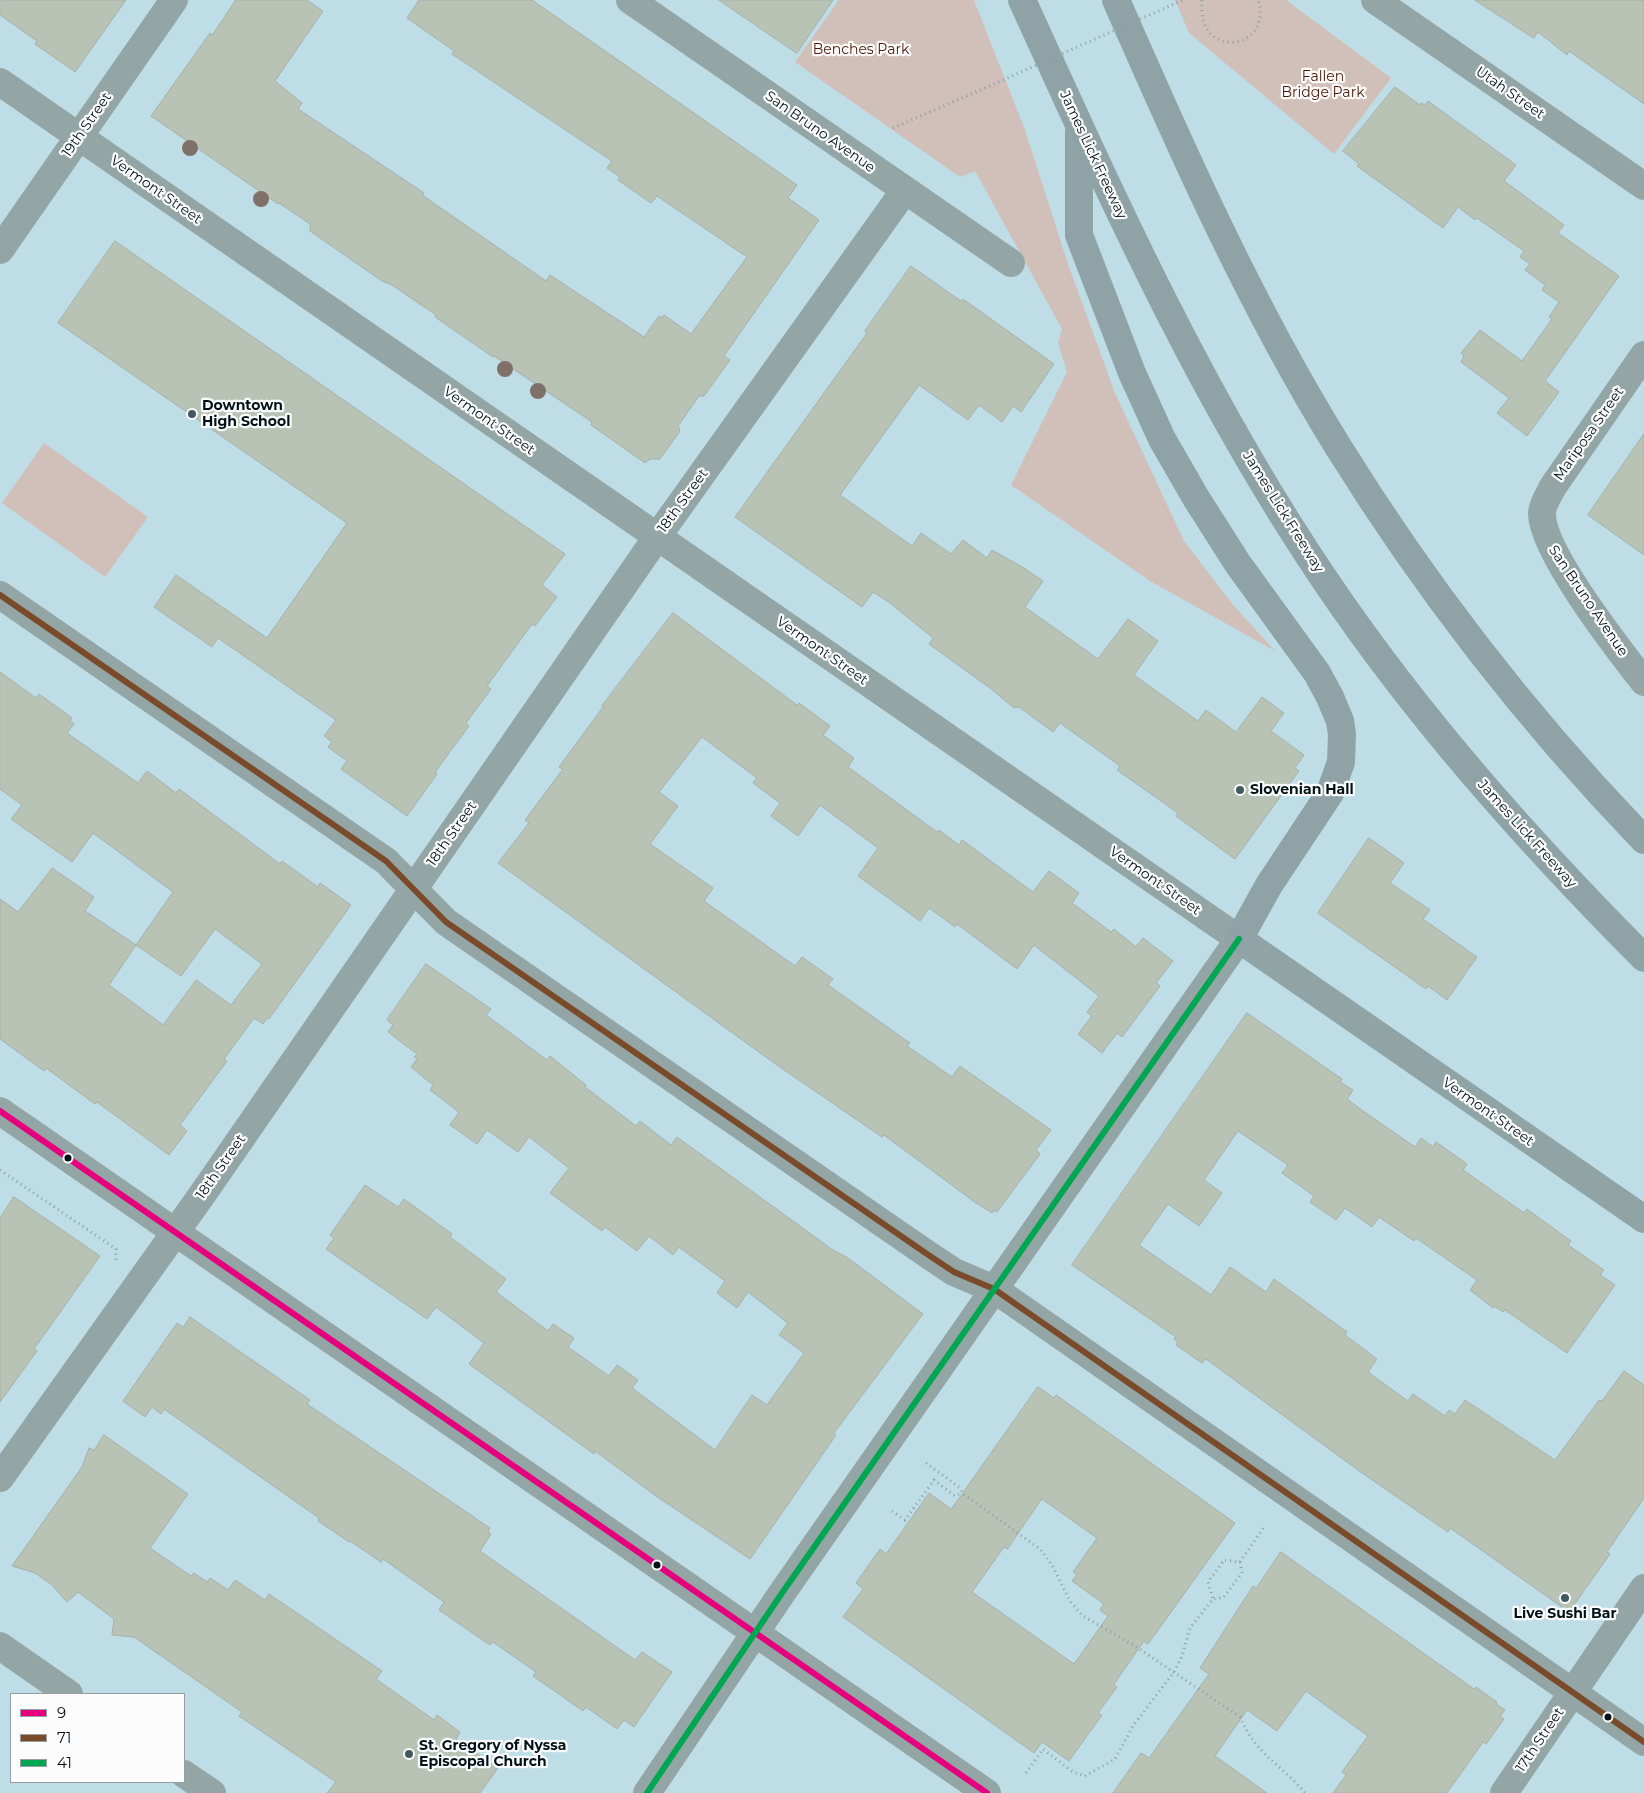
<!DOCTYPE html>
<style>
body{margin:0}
#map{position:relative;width:1644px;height:1793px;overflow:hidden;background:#bfdde7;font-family:Montserrat,sans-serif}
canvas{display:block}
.legend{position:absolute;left:10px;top:1693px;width:175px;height:90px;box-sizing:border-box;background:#fcfcfc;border:1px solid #979ea1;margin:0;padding:6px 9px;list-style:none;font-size:15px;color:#001218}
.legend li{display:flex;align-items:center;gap:10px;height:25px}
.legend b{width:25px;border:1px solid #979ea1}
</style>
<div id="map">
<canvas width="1644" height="1793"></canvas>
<ul class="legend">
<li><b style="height:6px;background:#e5007d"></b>9</li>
<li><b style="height:6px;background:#7a4b2a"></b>71</li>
<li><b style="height:6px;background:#00a651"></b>41</li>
</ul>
</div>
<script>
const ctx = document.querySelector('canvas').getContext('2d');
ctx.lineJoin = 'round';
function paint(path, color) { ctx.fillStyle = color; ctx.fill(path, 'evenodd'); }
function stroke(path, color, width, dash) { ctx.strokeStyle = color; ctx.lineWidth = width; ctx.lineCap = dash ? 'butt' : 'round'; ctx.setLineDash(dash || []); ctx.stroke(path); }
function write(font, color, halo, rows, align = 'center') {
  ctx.font = font + ' Montserrat,sans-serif'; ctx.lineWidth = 4.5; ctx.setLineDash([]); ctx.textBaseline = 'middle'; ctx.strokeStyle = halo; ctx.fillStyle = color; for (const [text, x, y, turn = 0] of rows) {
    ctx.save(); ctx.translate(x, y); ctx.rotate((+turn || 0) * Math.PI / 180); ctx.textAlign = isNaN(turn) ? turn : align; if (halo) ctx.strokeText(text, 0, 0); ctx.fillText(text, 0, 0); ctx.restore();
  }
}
paint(new Path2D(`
 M839 0H974L1025 130 1068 264 1115 393 1184 541 1234 606 1275 651 1150 581 1011 485 1067 372 1058 343 1062 329 975 171 960 177 795 62Z
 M1175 0H1286L1391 78 1334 154 1189 33Z
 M44 443 148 517 105 577 2 503Z`), '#d1c0b9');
const building = new Path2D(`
 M0 0H126L75 72 35 44 37 41 0 15Z
 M236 0H307L323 11 275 81 302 103 298 109 424 193 422 195 546 281 550 275 644 337 659 316 662 318 664 315 691 334 747 257 657 196 651 203 618 180 620 177 607 168 612 161 452 54 454 51 407 18 419 0H532L797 185 788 198 819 220 724 356 730 360 704 396H699L678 426 680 431 660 459H650L645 463 591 425 592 422 494 356 493 357 435 317 436 315 392 285 382 281 310 231V224L279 203 278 204 151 116 210 33 212 35Z
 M719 0H833L797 53Z
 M1475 0H1644V104L1569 51 1567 55 1538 32 1534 38Z
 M1395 87 1420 105 1421 103 1425 105 1428 101 1516 165 1504 181 1564 225 1558 233 1619 276 1545 381 1559 392 1527 436 1497 413 1509 398 1461 362 1464 356 1461 353 1480 330 1522 361 1552 319 1549 317 1559 302 1542 290 1545 285 1525 270 1530 264 1520 257 1524 251 1477 218 1475 220 1458 207 1443 228 1357 166 1359 164 1343 151Z
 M115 241 565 554 542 585 557 597 535 626 532 624 487 686 491 689 466 723 469 726 435 772 437 774 407 816 341 769 347 761 328 747 332 742 324 736 336 720 218 638 212 647 154 607 176 575 267 638 347 523 58 323Z
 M911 266 961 301 963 299 1054 364 1021 412 1013 406 1002 422 979 405 968 420 919 385 840 495 912 546 921 533 951 554 963 540 987 558 992 550 1024 568 1043 581 1025 607 1098 659 1128 619 1158 641 1134 675 1198 721 1206 710 1236 732 1262 697 1284 713 1271 731 1304 755 1295 768 1299 771 1235 859 1176 816 1178 813 1117 770 1120 766 1060 723 1053 732 1019 707 1014 708 990 688 929 644 933 638 890 603 873 592 862 607 735 517 867 333 865 331Z
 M1644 434V555L1588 515Z
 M673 613 797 705 799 703 830 726 823 735 854 758 848 767 937 832 939 830 959 845 962 840 1033 892 1049 871 1079 893 1072 903 1111 932 1114 929 1136 947 1143 938 1173 961 1156 983 1160 986 1122 1037 1117 1033 1102 1053 1078 1034 1092 1016 1087 1012 1099 996 1034 945 1017 969 957 924 955 927 929 908 920 921 858 876 878 848 820 805 798 836 771 816 780 803 753 783 757 778 702 737 659 792 678 806 650 844 713 888 704 901 795 966 802 957 833 979 828 985 910 1043 907 1046 952 1077 960 1066 1051 1130 1036 1150 1040 1154 997 1212 994 1210 992 1213 976 1203 884 1135 882 1137 774 1063 498 863 529 823 525 820 563 769 559 767 603 707 602 706Z
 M0 672 36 698 39 694 72 718 70 721 74 724 67 733 138 783 147 771 176 793 179 789 280 864 282 861 318 887 320 883 351 905 269 1019 267 1018 263 1024 254 1018 224 1059 227 1061 180 1125 187 1131 169 1155 97 1102 95 1104 46 1068 44 1071 0 1039V899L18 912 52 868 94 897 85 911 136 945 109 985 163 1025 196 980 231 1005 262 964 215 929 181 976 136 945 173 892 93 833 72 862 11 819 22 805 0 789Z
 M1369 838 1404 863 1390 883 1430 910 1423 919 1477 957 1447 1000 1428 986 1426 989 1318 913Z
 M426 964 491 1009 486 1015 547 1060 550 1056 586 1085 585 1087 636 1126 640 1121 671 1145 677 1137 833 1250 848 1258 923 1314 834 1433 836 1435 750 1559 656 1496 595 1451 594 1454 469 1364 484 1343 436 1307 427 1319 326 1249 334 1238 330 1235 365 1185 398 1207 404 1199 452 1234 450 1237 506 1279 496 1292 548 1331 553 1324 574 1338 568 1347 609 1376 617 1365 638 1380 632 1388 715 1450 752 1395 767 1405 804 1353 779 1335 788 1323 748 1292 737 1308 717 1293 725 1281 679 1247 673 1255 649 1236 637 1251 605 1227 602 1231 550 1193 569 1168 529 1137 518 1152 487 1130 477 1144 450 1125 459 1112 430 1090 433 1085 411 1067 417 1059 414 1057 417 1054 388 1032 393 1025 387 1020Z
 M1247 1013 1342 1079 1340 1082 1353 1090 1347 1099 1363 1111 1415 1147 1421 1138 1433 1147 1436 1142 1467 1164 1463 1170 1524 1213 1527 1209 1571 1241 1568 1245 1604 1270 1600 1275 1615 1285 1567 1353 1505 1310 1503 1312 1494 1306 1493 1308 1470 1290 1477 1280 1416 1238 1414 1241 1379 1217 1372 1227 1345 1208 1336 1220 1310 1202 1314 1196 1282 1173 1288 1165 1238 1131 1204 1180 1222 1193 1199 1226 1168 1204 1139 1245 1211 1295 1230 1267 1266 1292 1274 1279 1347 1332 1345 1335 1377 1359 1368 1372 1408 1401 1413 1394 1445 1416 1449 1410 1455 1414 1465 1400 1555 1460 1599 1400 1602 1401 1624 1371 1644 1385V1498L1607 1552 1610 1554 1569 1612 1450 1528 1448 1532 1362 1473 1206 1359 1202 1363 1176 1345 1178 1342 1174 1339 1176 1337 1072 1265Z
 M14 1197 100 1256 34 1349 37 1351 0 1402V1218Z
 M190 1317 310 1400 307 1404 490 1528 488 1532 491 1534 480 1551 635 1660 642 1652 672 1672 634 1727 624 1720 617 1729 586 1707 583 1711 533 1676 536 1672 493 1642 490 1645 439 1610 444 1602 383 1559 381 1562 350 1541 349 1542 318 1521 319 1518 164 1409 161 1414 152 1407 145 1417 123 1401 177 1323 183 1327Z
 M1038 1387 1054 1398 1056 1395 1235 1523 1148 1644 1144 1641 1114 1684 1117 1687 1098 1713 1102 1715 1069 1761 1042 1742 1034 1753 843 1617 863 1589 856 1583 880 1549 886 1554 929 1493 951 1509ZM1042 1499 1097 1538 1073 1572 1077 1574 1072 1581 1104 1604 1100 1610 1108 1616 1074 1664 972 1592 1004 1547 1007 1549Z
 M104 1435 188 1494 150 1548 191 1576 194 1573 207 1582 210 1578 228 1590 235 1580 265 1600 269 1594 382 1671 376 1679 434 1720 437 1715 460 1732 456 1739 498 1768 480 1793H327L336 1782 239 1716 242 1712 134 1637 112 1635 114 1619 78 1592 67 1602 52 1585 35 1573 12 1566 82 1467 89 1448 94 1450Z
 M1281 1552 1474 1689 1476 1687 1497 1702 1496 1704 1505 1710 1500 1716 1504 1719 1486 1744 1483 1742 1447 1793H1333L1346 1775 1342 1772 1368 1736 1306 1691 1277 1731 1247 1710 1215 1756 1267 1793H1113L1141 1753 1149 1758 1209 1674 1200 1668 1253 1586 1256 1588Z`);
paint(building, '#b8c3b6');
stroke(building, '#a5b0a9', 1);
stroke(new Path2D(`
 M1202 0C1196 64 1275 48 1258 0
 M893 128 1003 80
 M0 1170 116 1249V1260
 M926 1463 960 1488 962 1493 1040 1549 1052 1565 1070 1601 1083 1616 1135 1646 1240 1717C1256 1755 1281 1764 1305 1793
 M892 1511 905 1520 934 1480 955 1496 962 1493
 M1240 1562 1264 1527
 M1026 1773 1043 1749 1073 1772 1085 1776 1115 1759 1133 1726 1174 1672 1182 1656 1190 1628 1213 1599 1224 1597 1242 1573 1240 1562 1224 1560 1208 1582 1213 1599`), '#8d9fa2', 3, [1, 4]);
stroke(new Path2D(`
 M630 0 1011 263
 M1375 0 1644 186
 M0 82 1239 939
 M0 250 174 0
 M1644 355 1552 488C1549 495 1542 505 1542 513 1541 550 1619 650 1644 682
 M0 595 386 861 446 922 927 1254 954 1272 994 1289 1644 1742
 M0 1111 987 1793
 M0 1478 204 1192 657 537 905 190
 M0 1646 69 1694
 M184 1774 212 1793
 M1504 1793 1644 1588`), '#94a5a6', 28);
stroke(new Path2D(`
 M647 1793 782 1593 1239 939`), '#94a5a6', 28);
stroke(new Path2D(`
 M1239 939 1644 1219`), '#90a4a6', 28);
stroke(new Path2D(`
 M1022 0C1113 200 1203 401 1327 583 1419 719 1528 841 1644 958
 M1116 0C1182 151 1250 304 1337 445 1425 587 1527 719 1644 840
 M1079 132V235L1132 373 1162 439 1196 498 1238 564 1317 673 1330 697 1340 721 1342 734 1341 762 1330 793 1269 885 1239 939`), '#8fa3a6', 28);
stroke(new Path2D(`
 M1003 80 1183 0`), '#8d9fa2', 3, [1, 4]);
stroke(new Path2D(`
 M0 1111 987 1793`), '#e5007d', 6);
stroke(new Path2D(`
 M0 595 386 861 446 922 927 1254 954 1272 994 1289 1644 1742`), '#7a4b2a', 6);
stroke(new Path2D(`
 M647 1793 782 1593 1239 939`), '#00a651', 6);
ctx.fillStyle = '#7f7069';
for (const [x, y] of [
 [190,148],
 [261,199],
 [505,369],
 [538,391]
]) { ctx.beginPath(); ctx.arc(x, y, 8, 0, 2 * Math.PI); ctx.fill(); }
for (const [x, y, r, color] of [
 [192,414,5,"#435960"],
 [1240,790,5,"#435960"],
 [68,1158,4.5,"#001218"],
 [657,1565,4.5,"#001218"],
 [1565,1598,5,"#435960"],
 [1608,1717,4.5,"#001218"],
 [409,1754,5,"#435960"]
]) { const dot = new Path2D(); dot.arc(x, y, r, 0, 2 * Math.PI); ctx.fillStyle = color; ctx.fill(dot); stroke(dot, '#fcfcfc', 2); }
write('14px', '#4b1702', '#fcfcfc', [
 ["Benches Park",861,50],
 ["Fallen",1323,77],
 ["Bridge Park",1323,93]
]);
write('14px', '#001218', '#fcfcfc', [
 ["Utah Street",1510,93,35],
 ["19th Street",87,125,-55],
 ["San Bruno Avenue",820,132,35],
 ["James Lick Freeway",1093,155,65],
 ["Vermont Street",156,190,35],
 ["Vermont Street",489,421,35],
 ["Mariposa Street",1589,434,-55],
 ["18th Street",683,501,-54],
 ["James Lick Freeway",1283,512,58],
 ["San Bruno Avenue",1588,601,56],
 ["Vermont Street",822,651,35],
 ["18th Street",452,834,-55],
 ["James Lick Freeway",1527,834,48],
 ["Vermont Street",1155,881,35],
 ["Vermont Street",1488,1112,35],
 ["18th Street",221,1167,-55],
 ["17th Street",1540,1740,-56]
]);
write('bold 14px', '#001218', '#fcfcfc', [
 ["Downtown",202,406],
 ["High School",202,422],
 ["Slovenian Hall",1250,790],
 ["Live Sushi Bar",1565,1614,"center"],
 ["St. Gregory of Nyssa",419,1746],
 ["Episcopal Church",419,1762]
], 'left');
</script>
